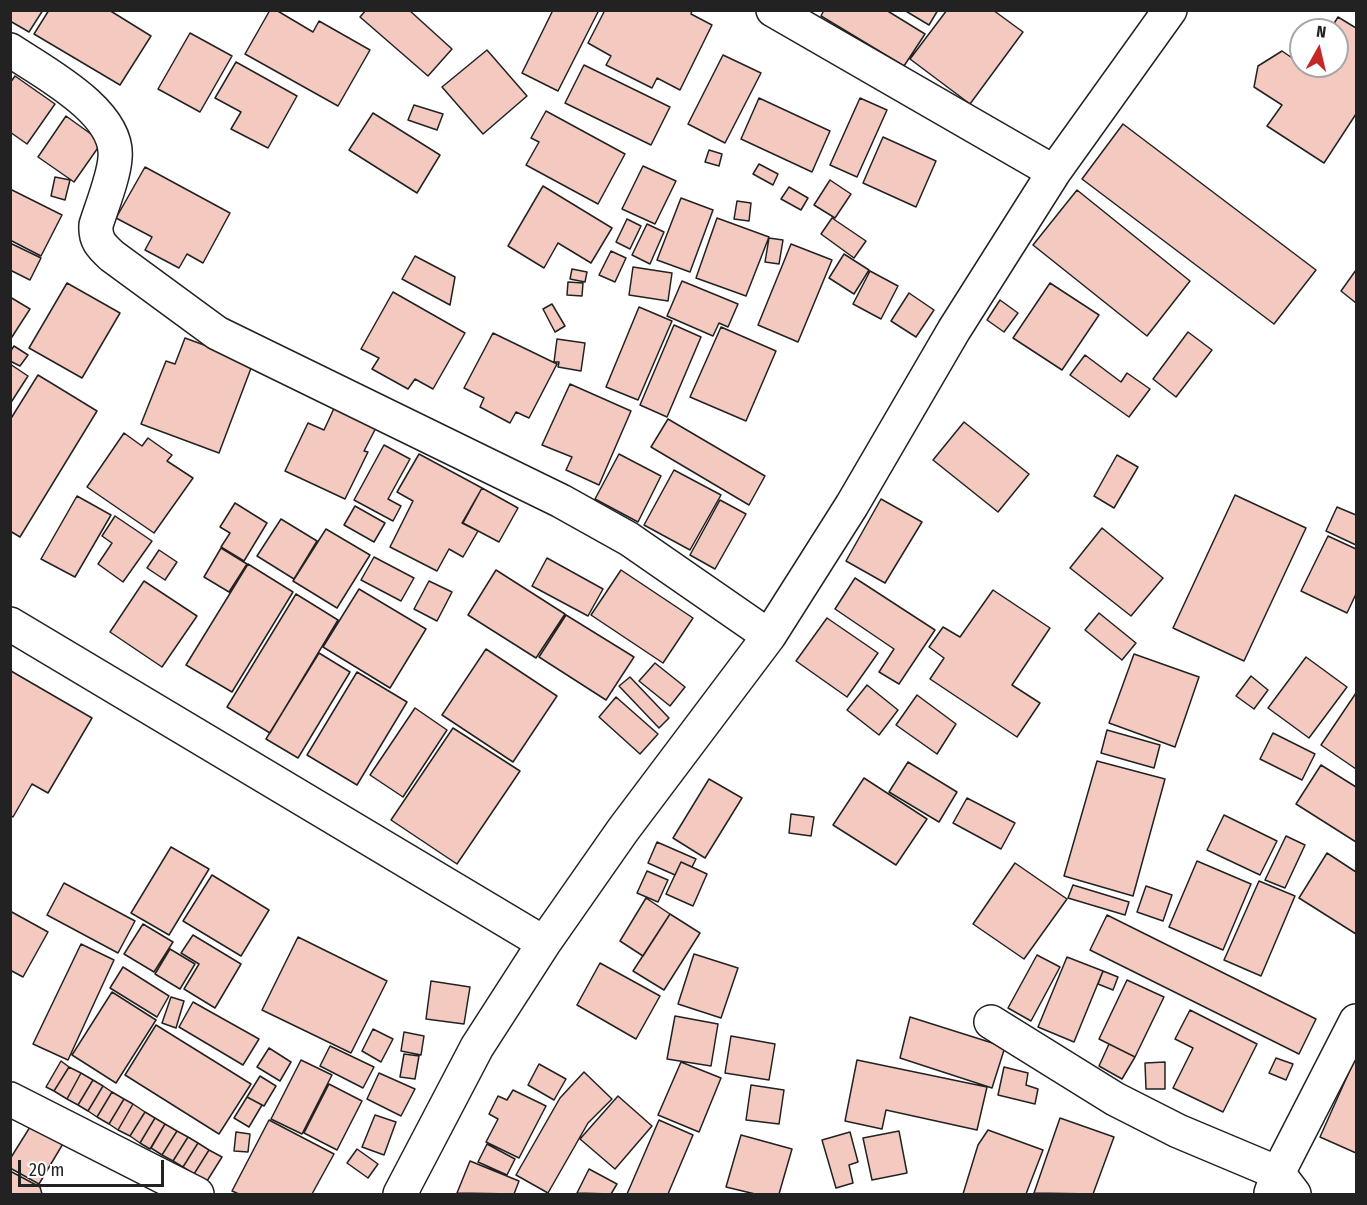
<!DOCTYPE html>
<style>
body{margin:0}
#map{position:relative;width:1367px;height:1205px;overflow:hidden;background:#fff;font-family:"Fira Sans Condensed",sans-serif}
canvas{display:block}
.frame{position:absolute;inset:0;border:12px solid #222;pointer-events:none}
.north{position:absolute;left:1289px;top:18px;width:60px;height:60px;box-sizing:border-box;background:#fff;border:2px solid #a7a7a7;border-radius:50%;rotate:8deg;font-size:16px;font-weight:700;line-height:24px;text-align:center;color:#222}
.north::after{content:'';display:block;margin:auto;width:21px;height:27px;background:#c62828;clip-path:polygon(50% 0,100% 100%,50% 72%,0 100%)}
.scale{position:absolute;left:18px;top:1160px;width:146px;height:27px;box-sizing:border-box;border:3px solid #222;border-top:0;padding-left:8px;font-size:18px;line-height:21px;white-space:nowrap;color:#222;-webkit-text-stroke:4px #fff;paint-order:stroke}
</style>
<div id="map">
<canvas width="1367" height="1205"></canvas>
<div class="frame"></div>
<div class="north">N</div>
<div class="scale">20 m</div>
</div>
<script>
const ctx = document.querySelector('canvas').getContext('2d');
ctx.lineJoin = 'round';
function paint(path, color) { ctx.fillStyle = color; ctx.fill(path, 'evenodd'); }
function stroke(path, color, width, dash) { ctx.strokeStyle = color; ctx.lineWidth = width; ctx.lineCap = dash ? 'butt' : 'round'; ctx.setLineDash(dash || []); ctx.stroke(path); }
const building = new Path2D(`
 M10 10H43L29 32 10 21Z
 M49 10H109L151 36 120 85 34 34Z
 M270 10H276L313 32 319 21 370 50 338 106 245 54Z
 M366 10H409L452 49 428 76 360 17Z
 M553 10H599L558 91 522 73Z
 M605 10H692L691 14 712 25 680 90 657 78 652 88 606 65 611 56 588 43Z
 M824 10H886L925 34 904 66 821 16Z
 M904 10H938L929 25Z
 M947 10H993L1023 32 970 104 910 59Z
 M1338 17 1356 28V114L1324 163 1267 126 1282 105 1254 87 1258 66 1282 51 1301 64V66H1337V30H1330Z
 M190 33 232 56 200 112 158 89Z
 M487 50 527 96 483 134 442 87Z
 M723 55 761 73 725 143 688 124Z
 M236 62 297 96 268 148 231 129 241 112 215 98Z
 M584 65 670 107 651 145 565 103Z
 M15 76 55 104 27 144 10 132V83Z
 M759 98 830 131 812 172 741 139Z
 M860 98 887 110 857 177 830 165Z
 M414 105 443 114 437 130 408 120Z
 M546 111 625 154 598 204 526 165 539 142 531 138Z
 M373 113 440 155 417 193 349 150Z
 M66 116 102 142 74 182 38 157Z
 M1123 124 1316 270 1274 324 1082 179Z
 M883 137 936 161 916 207 863 183Z
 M709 150 722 154 719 166 705 162Z
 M759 164 778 174 773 185 753 174Z
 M643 166 676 181 655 224 622 209Z
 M145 167 230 213 203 263 187 254 179 268 145 250 152 237 116 218Z
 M55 177 70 180 65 200 51 196Z
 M830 180 851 194 835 218 814 205Z
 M543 186 612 228 591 263 558 243 544 268 508 246Z
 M789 187 808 198 801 210 781 199Z
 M10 189 62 215 41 256 10 240Z
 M1077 190 1190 281 1147 336 1033 245Z
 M681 198 713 210 690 272 657 260Z
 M737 201 751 203 749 221 734 219Z
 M717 218 769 237 746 296 696 278Z
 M832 218 866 241 854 258 821 234Z
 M627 219 641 226 630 249 616 242Z
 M647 224 664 232 650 264 632 255Z
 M769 238 783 240 779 264 765 262Z
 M10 243 41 258 30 280 10 270Z
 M791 244 832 260 798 342 758 325Z
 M611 251 626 258 615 282 599 275Z
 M844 254 869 270 854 294 829 278Z
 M415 256 455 277 450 305 402 279Z
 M633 267 672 273 668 301 629 295Z
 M572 269 587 272 585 282 570 279Z
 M1356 270V303L1341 291Z
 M870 271 898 286 881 319 853 304Z
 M682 281 738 304 728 327 719 323 713 336 667 316Z
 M568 282 583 283 582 296 567 295Z
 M67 283 120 313 82 378 29 348Z
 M1050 283 1099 315 1062 370 1013 338Z
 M393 292 465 333 433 389 415 379 408 389 372 369 379 358 361 349Z
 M909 293 934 310 916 337 891 321Z
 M10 297 30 309 10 340Z
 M1000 300 1018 313 1004 332 987 320Z
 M552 304 565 326 555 332 543 309Z
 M639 307 672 321 638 400 606 387Z
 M674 325 701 337 667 417 640 405Z
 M721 327 776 351 746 421 690 397Z
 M1188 332 1212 350 1176 397 1153 379Z
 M493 333 557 364 529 418 516 412 510 423 480 407 484 398 464 388Z
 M185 338 253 363 219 453 141 424 166 361 175 364Z
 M557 339 585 343 581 371 558 367 559 362H554Z
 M14 346 28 355 20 366 10 361V352Z
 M1085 355 1121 382 1127 373 1150 389 1129 417 1070 375Z
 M10 364 28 376 10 404Z
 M38 375 97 411 20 537 10 531V420Z
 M570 384 631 411 599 485 566 470 572 457 542 445Z
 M336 404 378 424 364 451 368 452 345 499 285 471 308 423 324 430Z
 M668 419 765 476 749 505 651 447Z
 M964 422 1029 474 998 512 933 460Z
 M124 433 142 446 148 438 172 455 167 461 193 478 154 533 87 487Z
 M384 445 410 459 388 499 401 506 393 521 354 500Z
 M419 454 482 488 462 523 478 531 463 557 449 549 437 571 390 547 413 501 397 492Z
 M619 454 661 476 638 522 595 499Z
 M1117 455 1138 467 1114 508 1094 496Z
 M674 470 721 495 690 550 644 525Z
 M482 488 518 508 499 542 463 523Z
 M1235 495 1306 528 1244 661 1173 628Z
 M77 496 111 515 75 577 41 559Z
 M881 499 922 522 885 583 846 561Z
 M720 500 746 514 715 569 690 555Z
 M235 503 267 523 244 561 221 547 230 533 220 527Z
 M355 506 385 523 374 542 344 525Z
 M1337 507 1356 515V545L1326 531Z
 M115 516 152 541 123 582 98 564 112 543 102 536Z
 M281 519 317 541 294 579 257 556Z
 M1102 528 1163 578 1131 616 1070 568Z
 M326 529 370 555 337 608 293 581Z
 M1328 536 1356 549V594L1347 613 1301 591Z
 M221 548 247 564 229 592 204 577Z
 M159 550 177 562 165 580 147 568Z
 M374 557 414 578 401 601 361 580Z
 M547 558 603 589 588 616 532 586Z
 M248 564 293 592 232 692 186 665Z
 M496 570 565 614 536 658 468 615Z
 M621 570 693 618 663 663 591 615Z
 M855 578 935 630 899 684 879 672 894 649 835 609Z
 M144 581 197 616 162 667 110 632Z
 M429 581 452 592 437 621 414 609Z
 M359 589 426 629 390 688 323 647Z
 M993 590 1050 628 1012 685 1040 703 1017 737 930 679 944 658 929 647 943 627 960 637Z
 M296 594 338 620 270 733 227 707Z
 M1099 613 1136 643 1122 660 1085 630Z
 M566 615 634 657 606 700 539 657Z
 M827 618 878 653 847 697 796 661Z
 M486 649 557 696 513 762 442 715Z
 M319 653 350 672 298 758 266 739Z
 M1134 654 1199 677 1175 747 1109 723Z
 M1306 657 1347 687 1309 738 1268 708Z
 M655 663 685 687 670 706 639 681Z
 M11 671 92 718 48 793 32 784 13 817 10 815Z
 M357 672 407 702 357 785 307 755Z
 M1251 676 1268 690 1254 709 1236 696Z
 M630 677 669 718 659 728 619 686Z
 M867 685 898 710 879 735 847 710Z
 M1356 693V769L1321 745Z
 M917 695 956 724 937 754 896 725Z
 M616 697 658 734 640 754 599 717Z
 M415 708 447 730 403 797 370 775Z
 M453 728 520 771 457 864 391 820Z
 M1107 730 1160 745 1154 768 1101 753Z
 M1273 733 1315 754 1302 780 1260 759Z
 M1097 761 1165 779 1133 896 1064 876Z
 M908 762 957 792 939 822 889 792Z
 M1321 765 1356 787V842L1296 804Z
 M864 778 927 819 896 865 833 825Z
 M709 779 742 798 705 858 673 838Z
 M967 798 1015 823 1001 849 953 823Z
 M791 814 814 817 811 836 789 833Z
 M1224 815 1277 841 1260 875 1207 850Z
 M1286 836 1305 845 1285 888 1265 880Z
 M657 842 696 859 692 867 681 862 675 875 648 863Z
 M171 847 209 869 169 935 131 913Z
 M1327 853 1356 872V934L1299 898Z
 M1197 861 1251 884 1223 950 1169 927Z
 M681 862 707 874 693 906 666 894Z
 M1015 863 1067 899 1024 959 973 924Z
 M647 871 668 880 658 902 637 893Z
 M212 875 269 910 241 956 183 921Z
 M1259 881 1295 896 1261 976 1224 960Z
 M64 883 135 921 118 953 47 915Z
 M1073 885 1129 902 1125 915 1068 898Z
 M1146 886 1172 895 1163 921 1137 912Z
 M646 898 670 914 643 956 620 941Z
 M10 911 48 932 23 977 10 970Z
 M670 914 700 933 664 990 633 971Z
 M1107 915 1316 1019 1299 1054 1090 950Z
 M143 924 173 942 154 972 124 954Z
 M193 935 241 964 215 1008 184 989 199 964 181 953Z
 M298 937 387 981 351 1053 262 1010Z
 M81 944 114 960 68 1060 33 1044Z
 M170 949 195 964 180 989 155 974Z
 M694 954 738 968 721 1018 678 1004Z
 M1037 955 1060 967 1031 1021 1008 1008Z
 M1067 957 1103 971 1074 1042 1038 1027Z
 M600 963 660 996 636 1039 577 1005Z
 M123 967 169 996 157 1017 110 988Z
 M1103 971 1118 977 1113 990 1098 984Z
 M1127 980 1164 997 1135 1057 1099 1039Z
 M431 981 470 987 464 1024 426 1019Z
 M112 992 156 1020 116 1083 72 1055Z
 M171 997 184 1001 176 1028 162 1023Z
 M193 1002 259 1039 243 1065 179 1027Z
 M1190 1010 1257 1044 1223 1112 1173 1088 1193 1048 1175 1039Z
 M675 1016 718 1024 711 1066 667 1059Z
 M910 1017 1005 1047 992 1088 900 1058Z
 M156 1025 251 1084 219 1134 125 1075Z
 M373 1029 393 1039 381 1062 362 1051Z
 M404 1032 424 1036 421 1055 401 1051Z
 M731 1036 775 1044 769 1080 725 1073Z
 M1109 1044 1135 1057 1122 1079 1099 1066Z
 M330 1046 374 1067 363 1088 320 1066Z
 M269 1048 291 1062 280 1081 257 1067Z
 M404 1054 419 1056 415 1079 400 1077Z
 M1276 1058 1293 1064 1286 1080 1269 1073Z
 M301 1060 332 1075 302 1134 271 1119Z
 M857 1060 987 1087 977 1130 886 1110 882 1129 845 1121Z
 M61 1061 69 1067 54 1091 46 1087Z
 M1354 1061 1356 1062V1153L1320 1137Z
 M681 1062 721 1078 699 1132 658 1115Z
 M1165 1062V1089H1146L1145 1063Z
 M539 1064 566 1079 554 1100 528 1085Z
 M69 1067 81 1073 67 1099 54 1091Z
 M1004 1067 1028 1073 1026 1085 1038 1089 1035 1104 998 1095Z
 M584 1072 612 1099 588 1123 548 1193 516 1175 560 1098Z
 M81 1073 93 1080 78 1105 67 1099Z
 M379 1073 415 1089 401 1116 367 1099Z
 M260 1076 276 1086 264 1106 247 1097Z
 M93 1080 103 1086 88 1111 78 1105Z
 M329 1084 362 1101 337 1150 304 1133Z
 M751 1085 784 1090 779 1124 746 1120Z
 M103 1086 112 1092 97 1117 88 1111Z
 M513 1090 546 1106 519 1158 486 1142 498 1119 489 1114 498 1096 507 1100Z
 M112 1092 124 1099 109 1124 97 1117Z
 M618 1096 652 1126 615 1169 580 1139Z
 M247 1097 262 1105 249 1127 234 1118Z
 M124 1099 133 1104 118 1130 109 1124Z
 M133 1104 145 1112 130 1136 118 1130Z
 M145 1112 155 1118 140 1143 130 1136Z
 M375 1115 396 1122 384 1155 362 1147Z
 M155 1118 165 1124 150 1149 140 1143Z
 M1060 1118 1114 1137 1093 1194 1034 1193Z
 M35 1119 67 1137 39 1184 10 1168V1159Z
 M269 1120 334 1154 312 1194H239L232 1191Z
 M659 1120 693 1135 668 1194H627Z
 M165 1124 177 1131 162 1155 151 1148Z
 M988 1130 1043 1150 1026 1194H963L978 1145Z
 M177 1131 188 1137 173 1161 162 1155Z
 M899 1131 907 1173 872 1180 863 1138Z
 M236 1132 250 1134 248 1152 234 1151Z
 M850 1132 858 1162 849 1165 853 1183 836 1188 822 1140Z
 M741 1135 792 1149 779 1194H755L726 1187Z
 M188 1137 198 1143 183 1167 173 1161Z
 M198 1143 209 1150 194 1174 183 1167Z
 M487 1144 515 1159 507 1175 478 1162Z
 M357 1149 378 1164 368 1178 347 1163Z
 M209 1150 222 1157 207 1181 194 1174Z
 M470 1161 519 1181 514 1194 457 1193Z
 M589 1169 617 1184 611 1194 577 1193Z
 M10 1171 40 1187 42 1194H10Z`);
paint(building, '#f3c9c0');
stroke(building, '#222', 1.5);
const minor = new Path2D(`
 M773 10 1054 172
 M10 50C43 72 120 112 115 158 114 176 102 206 96 225 95 240 101 246 112 256L217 333 561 501 629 539 769 636
 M10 624 544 943
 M991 1022 1115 1099 1178 1131 1278 1173 1294 1194
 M10 1099 197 1194
 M1271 1193 1278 1173 1356 1021
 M400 1194 477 1047 544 943 623 830 769 636 852 505 954 330 1054 172 1170 10`);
stroke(minor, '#222', 36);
stroke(minor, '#fff', 33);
</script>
